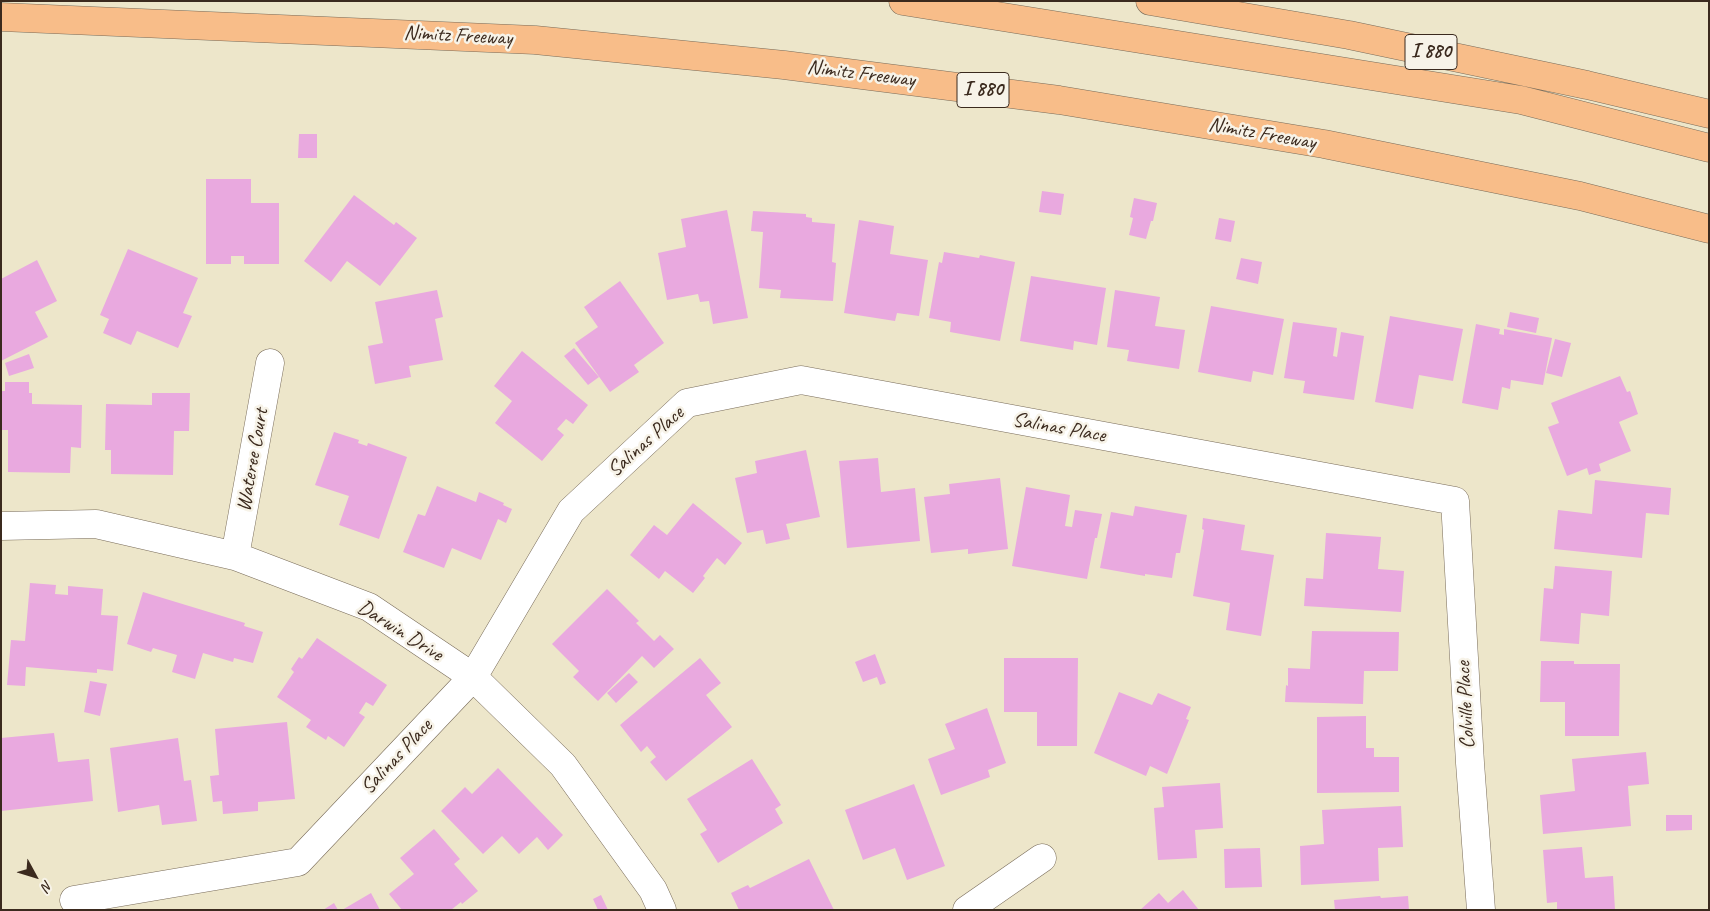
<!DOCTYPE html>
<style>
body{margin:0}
#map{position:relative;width:1710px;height:911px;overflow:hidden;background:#ede6ca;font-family:Caveat,sans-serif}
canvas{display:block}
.frame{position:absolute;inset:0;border:2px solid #3b2a1e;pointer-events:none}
.north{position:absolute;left:10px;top:851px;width:50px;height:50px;-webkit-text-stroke:4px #f7f3e8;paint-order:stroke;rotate:129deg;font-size:14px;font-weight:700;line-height:20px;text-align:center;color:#3b2a1e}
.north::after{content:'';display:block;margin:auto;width:18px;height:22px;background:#3b2a1e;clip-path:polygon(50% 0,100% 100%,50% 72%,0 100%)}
</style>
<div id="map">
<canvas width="1710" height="911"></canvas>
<div class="frame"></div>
<div class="north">N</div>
</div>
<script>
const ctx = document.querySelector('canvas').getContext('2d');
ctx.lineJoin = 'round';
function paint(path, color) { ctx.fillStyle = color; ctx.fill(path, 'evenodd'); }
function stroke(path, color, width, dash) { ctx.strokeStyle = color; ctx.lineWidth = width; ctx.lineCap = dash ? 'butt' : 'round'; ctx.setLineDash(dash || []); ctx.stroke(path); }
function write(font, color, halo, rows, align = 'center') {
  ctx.font = font + ' Caveat,sans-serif'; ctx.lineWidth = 5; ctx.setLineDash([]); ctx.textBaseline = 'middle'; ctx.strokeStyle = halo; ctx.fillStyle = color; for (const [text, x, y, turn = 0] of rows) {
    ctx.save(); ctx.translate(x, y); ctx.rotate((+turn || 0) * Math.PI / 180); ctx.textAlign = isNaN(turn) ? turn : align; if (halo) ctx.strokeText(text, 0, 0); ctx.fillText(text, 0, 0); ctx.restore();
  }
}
paint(new Path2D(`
 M299 134H317V158H298Z
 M206 179H251V203H279V264H244V256H231V264H206Z
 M1042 191 1064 194 1061 215 1039 212Z
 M354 195 394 225 396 222 417 238 380 286 347 261 331 282 304 261Z
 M1134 198 1157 203 1153 221H1151L1146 239 1129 235 1133 218 1130 217Z
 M727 210 748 318 713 324 709 301 700 302 698 294 667 300 658 253 686 247 681 219Z
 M753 211 806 214V217L812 218V222L835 224 832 262 836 263 833 301 780 298 781 290 759 288 763 232 751 231Z
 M1219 218 1235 221 1231 242 1215 239Z
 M859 220 894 226 890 254 928 260 919 316 897 313 895 321 844 313Z
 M128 249 198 278 183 313 192 316 178 348 137 331 131 345 103 333 109 319 100 315Z
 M944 252 979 258 980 255 1015 262 1000 341 950 332 951 322 929 318 939 262 942 263Z
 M1241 258 1262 262 1258 284 1236 279Z
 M37 260 57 301 35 312 48 337 1 361V279Z
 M1031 276 1106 288 1097 345 1074 341 1073 350 1020 341Z
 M620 281 664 343 634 365 639 372 610 392 575 343 598 327 584 307Z
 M437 290 443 317 435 319 443 360 409 366 411 377 375 384 368 346 383 343 375 302Z
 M1115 290 1160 297 1155 326 1185 330 1179 369 1127 361 1129 350 1107 347Z
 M1211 306 1284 319 1273 375 1253 371 1251 382 1198 372Z
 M1510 312 1539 318 1536 333 1507 327Z
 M1390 316 1463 329 1453 381 1419 375 1413 409 1375 402Z
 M1293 322 1337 328 1333 356 1337 357 1341 332 1364 336 1354 400 1303 393 1305 381 1284 378Z
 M1476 324 1500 329 1499 334 1504 335V329L1552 338 1543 385 1511 380 1510 389 1502 387 1498 410 1462 403Z
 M1555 339 1571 343 1562 377 1546 373Z
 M574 348 599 377 588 385 564 356Z
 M522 351 588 405 573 424 566 419 557 429 564 435 542 461 495 423 512 401 494 386Z
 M29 354 34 368 9 376 5 363Z
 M1620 376 1627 392 1630 391 1638 414 1619 422 1631 451 1599 464 1601 471 1589 475 1587 468 1567 476 1548 427 1559 423 1551 403Z
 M5 382H29V393H32V404L82 405 81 448 71 447 70 473 8 472V430H1V391H5Z
 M152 393H190L189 431H174L173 475 111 474V450H105L106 404 152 405Z
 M334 432 359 440 358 443 367 446 368 443 407 457 379 539 339 525 349 496 315 485Z
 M806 450 820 517 786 524 790 539 766 544 763 530 747 533 735 478 757 473 755 461Z
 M878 458 881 492 915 488 920 541 847 548 839 461Z
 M1000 478 1008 549 968 554V549L931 553 924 497 950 494 949 484Z
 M1595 480 1671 488 1669 515 1646 513 1642 558 1554 549 1558 510 1592 514Z
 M437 486 476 502 479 492 504 503 503 505 512 509 506 523 498 519 481 560 452 548 444 568 403 552 418 514 425 516Z
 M1026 487 1070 495 1065 526 1072 527 1075 510 1102 514 1097 538H1095L1087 579 1012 566Z
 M693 503 742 543 725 565 717 558 703 576 705 578 693 593 665 571 659 579 630 555 654 525 667 535Z
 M1135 506 1187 515 1180 553H1176L1172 578 1145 574V576L1100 568 1111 512 1133 516Z
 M1203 518 1245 525 1241 550 1274 555 1261 636 1226 630 1230 603 1193 596 1204 530 1202 529Z
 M1326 533 1381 537 1378 569 1404 571 1401 612 1304 606 1306 578 1323 579Z
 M1555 566 1612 571 1609 616 1581 613 1579 644 1540 641 1544 588 1553 589Z
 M30 583 56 585 55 594 68 595V586L103 589 101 615 118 616 113 671 97 669V673L26 667 25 686 7 685 11 640 25 641Z
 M607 589 639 621 636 623 654 641 660 635 674 649 654 668 642 656 598 701 573 677 579 671 552 644Z
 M143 592 245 623 244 626 263 632 253 663 234 658 233 662 203 653 195 679 172 672 177 655 153 648 151 652 127 644Z
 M1312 631 1399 632 1398 671H1364L1363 704 1285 702 1286 685 1288 686V668L1310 669Z
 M317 638 387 685 373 706 366 702 359 713 365 717 344 747 328 736 326 740 306 727 311 720 277 697 294 672 291 669 299 657 302 659Z
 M875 654 886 683 880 685 877 677 863 682 855 662Z
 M700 658 721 683 706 695 732 727 666 781 650 762 656 757 647 746 641 752 620 725Z
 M1004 658H1078L1077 746H1037V712H1004Z
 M1541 661H1574V664H1620L1619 736H1565V702H1540Z
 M629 673 638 682 616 703 607 693Z
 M90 681 107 684 100 716 84 712Z
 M1119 692 1152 705 1158 693 1191 707 1186 719 1189 720 1167 774 1150 766 1146 776 1094 753Z
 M987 708 1006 763 988 770 990 777 941 795 928 759 955 749 945 724Z
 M1366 716V748H1374V757H1399V792L1317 793V717Z
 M287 722 295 799 258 802V811L223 814 222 801 213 802 210 776 219 775 215 729Z
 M54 733 58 762 89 759 93 801 1 811V738Z
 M178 738 184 781 191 780 197 821 162 825 159 805 118 812 110 748Z
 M1646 752 1649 784 1628 786 1631 826 1543 834 1540 795 1575 791 1572 759Z
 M752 759 781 805 775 809 783 823 718 863 700 834 707 830 687 799Z
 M498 768 563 835 548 850 537 837 519 854 502 836 483 854 441 811 465 787 472 794Z
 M1220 783 1223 828 1195 830 1197 858 1158 860 1154 808 1164 807 1162 787Z
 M914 784 945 866 907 880 895 848 863 860 845 810Z
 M1401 806 1403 847 1378 848 1379 881 1301 885 1300 846 1324 844 1322 810Z
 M1666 815H1692V830L1666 831Z
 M434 829 460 859 454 864 478 891 462 904 461 902 451 910H402L389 894 414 874 400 858Z
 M1582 847 1585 878 1613 876 1615 910H1557V902L1547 903 1543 850Z
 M1260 848 1262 887 1225 888 1224 849Z
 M809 859 834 910H739L731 893 748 885 750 888Z
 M1183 890 1199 910H1140L1159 893 1168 903Z
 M371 893 380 910H342Z
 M601 895 608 910H598L593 899Z
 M1380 896 1381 898 1408 896 1409 910H1335L1334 900Z
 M334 903 338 910H323Z`), '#e9a9df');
const minor = new Path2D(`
 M1 526 96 524 235 556 369 607 473 677 563 765 653 890 662 910
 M235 556 270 363
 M74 900 298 862 473 677 571 511 687 403 801 380 1455 501 1470 763 1481 910
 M967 910 1042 858`);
const motorway = new Path2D(`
 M903 1 1521 100 1709 148
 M1150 1 1349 35 1587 85 1709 114
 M1 17 535 40 784 65 1059 100 1324 144 1580 196 1709 229`);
stroke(minor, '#796c5a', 29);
stroke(motorway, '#796c5a', 29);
stroke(minor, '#fff', 28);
stroke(motorway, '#f8bd89', 28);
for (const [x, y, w] of [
 [1431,52,52],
 [983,90,52]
]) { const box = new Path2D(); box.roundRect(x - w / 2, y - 17.5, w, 35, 4); ctx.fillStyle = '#f7f3e8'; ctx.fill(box); stroke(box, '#3b2a1e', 1); }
write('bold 20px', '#3b2a1e', null, [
 ["I 880",1431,52],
 ["I 880",983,90]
]);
write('21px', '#3b2a1e', '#f7f3e8', [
 ["Nimitz Freeway",458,36,3],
 ["Nimitz Freeway",861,74,7],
 ["Nimitz Freeway",1262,134,10],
 ["Salinas Place",1059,428,10],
 ["Salinas Place",646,442,-42],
 ["Wateree Court",253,460,-80],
 ["Darwin Drive",400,631,32],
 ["Colville Place",1466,705,-93],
 ["Salinas Place",397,757,-47]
]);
</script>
